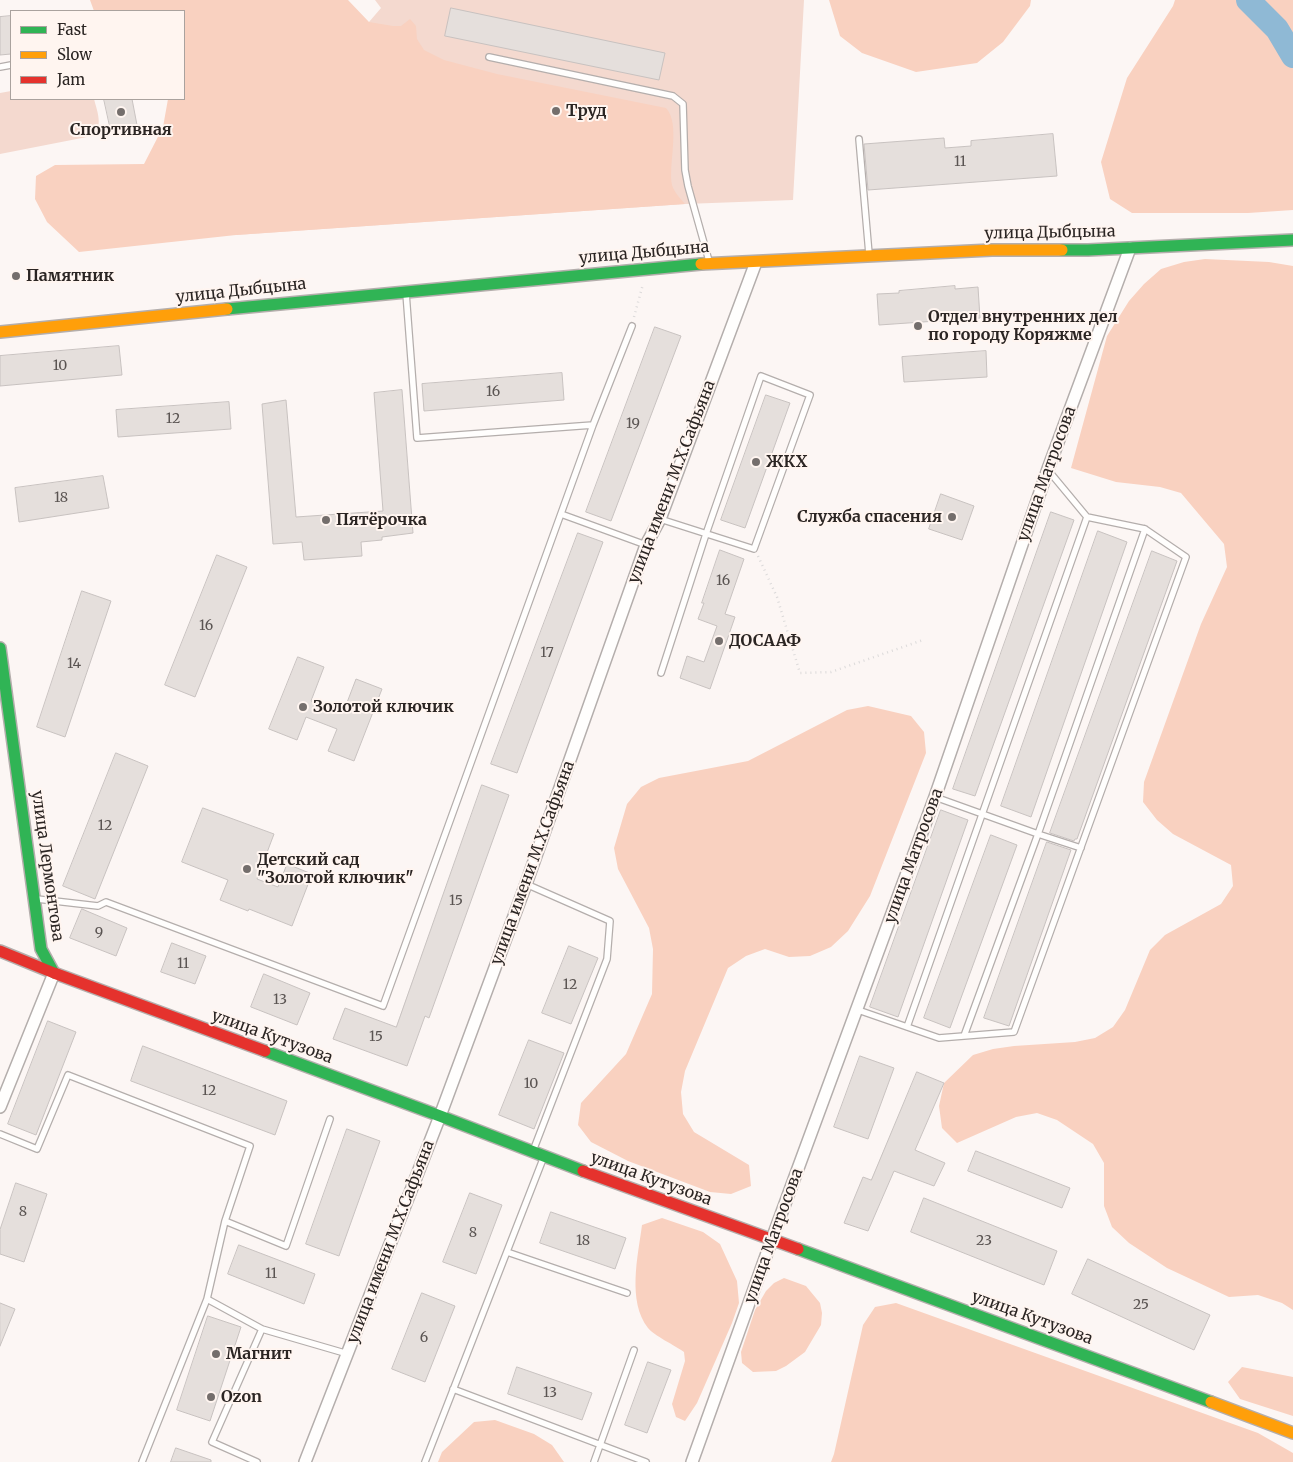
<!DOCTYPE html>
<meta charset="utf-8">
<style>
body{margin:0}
#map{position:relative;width:1293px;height:1462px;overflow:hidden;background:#fcf6f4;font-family:Merriweather,serif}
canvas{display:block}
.legend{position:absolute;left:10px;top:10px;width:175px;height:90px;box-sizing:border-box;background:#fff5f0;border:1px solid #aaa29e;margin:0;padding:6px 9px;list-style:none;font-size:15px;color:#2b2523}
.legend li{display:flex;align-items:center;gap:10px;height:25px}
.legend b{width:25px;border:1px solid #aaa29e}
</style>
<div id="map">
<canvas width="1293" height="1462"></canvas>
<ul class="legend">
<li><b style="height:6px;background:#30b455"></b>Fast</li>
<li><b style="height:6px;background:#ff9f0a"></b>Slow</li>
<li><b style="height:6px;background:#e5322d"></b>Jam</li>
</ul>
</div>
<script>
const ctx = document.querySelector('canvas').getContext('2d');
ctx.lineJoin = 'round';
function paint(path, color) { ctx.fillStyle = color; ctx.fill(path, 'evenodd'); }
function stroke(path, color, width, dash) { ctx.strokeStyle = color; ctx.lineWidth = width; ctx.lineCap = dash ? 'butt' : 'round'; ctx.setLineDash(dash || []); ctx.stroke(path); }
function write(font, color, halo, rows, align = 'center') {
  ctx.font = font + ' Merriweather,serif'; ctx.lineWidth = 4; ctx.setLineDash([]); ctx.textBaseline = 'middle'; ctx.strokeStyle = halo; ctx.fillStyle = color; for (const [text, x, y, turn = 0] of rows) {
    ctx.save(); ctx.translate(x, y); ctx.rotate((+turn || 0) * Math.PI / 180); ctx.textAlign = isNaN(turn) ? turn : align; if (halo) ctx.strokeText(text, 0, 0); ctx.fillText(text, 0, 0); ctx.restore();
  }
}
paint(new Path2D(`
 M375 0H804L793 200 685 204 236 235 369 22 381 8Z
 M11 91V99H94C97 111 104 127 92 136L0 154V93Z`), '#f4d9cf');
paint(new Path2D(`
 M90 0H348L369 22 393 26H401L410 19 416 26 417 39 424 50 444 60 497 74 666 108C681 124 668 164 672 185 674 192 680 198 685 204L236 235 79 252 47 222 35 199 36 176 55 165 144 164 163 127 168 99H184V11H94Z
 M829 0H1031L1030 6 1003 42 977 63 916 72 862 53 840 36Z
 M1175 0H1293V210L1248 213H1132L1110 199 1101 162 1127 78 1173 6Z
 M1205 259 1269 262 1293 266V1310L1282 1303 1258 1295 1229 1297 1167 1268 1129 1243 1112 1227 1104 1206V1163L1093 1144 1057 1120 1037 1113 1016 1117 957 1143 942 1128 939 1106 944 1083 973 1055 993 1049 1014 1046 1075 1042 1095 1038 1113 1027 1125 1010 1150 950 1165 935 1221 904 1233 886 1231 865 1173 834 1157 820 1143 802 1144 782 1201 624 1227 567 1224 544 1181 493 1160 487 1116 482 1071 468 1107 336 1129 301 1144 284 1161 269 1184 262Z
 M868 706 911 716 924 732 926 753 870 896 848 931 831 947 810 956 789 957 765 949 746 956 728 968 685 1071 681 1092 683 1114 694 1132 749 1165 751 1186 731 1194 710 1192 628 1161 591 1142 578 1125 581 1103 626 1054 652 994 653 949 649 928 618 869 614 848 627 804 641 787 659 778 748 761 847 710Z
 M662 1218 703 1232 720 1244 737 1281 739 1303 732 1323 697 1403 685 1421 676 1417 672 1404 685 1361 684 1352C676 1346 653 1335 648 1328 627 1301 638 1256 642 1225Z
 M784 1278 806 1286 820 1303 822 1313 821 1325 805 1352 786 1366 776 1371 753 1372 742 1363 741 1352 755 1310 766 1291 774 1283Z
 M896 1303 1258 1433 1293 1453V1462H831L834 1454 863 1325 875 1307Z
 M1242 1367 1293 1377V1416L1240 1399 1228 1382Z
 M495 1420 534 1434 552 1445 564 1462H438L442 1452 474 1422Z`), '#f9d1c0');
stroke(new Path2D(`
 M1248 0 1277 29 1293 56`), '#8fb9d5', 24);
const building = new Path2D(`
 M451 8 665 53 659 80 445 36Z
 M11 16V54L0 55V17Z
 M104 99H132L137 125 111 131Z
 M1053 134 1057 176 868 190 864 144 944 138 945 148 971 146V141Z
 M955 286V289L978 287 980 318 879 325 877 294 899 293V291Z
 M655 327 681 336 611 521 586 512Z
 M119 346 122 375 0 386V356Z
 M986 351 987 377 904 382 902 357Z
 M562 373 564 400 424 411 422 384Z
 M402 390 413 533 382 537V540L361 542 362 556 304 560 302 542 273 544 262 404 286 400 296 517 383 511 374 393Z
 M766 395 790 403 745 528 721 520Z
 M229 402 231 429 118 437 116 410Z
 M103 476 109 508 19 522 15 488Z
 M941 494 974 506 962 540 929 529Z
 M1051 512 1074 520 975 796 953 789Z
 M1098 531 1127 542 1031 817 1001 806Z
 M578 533 603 542 517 773 491 764Z
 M720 550 744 559 725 614 735 617 710 689 680 678 687 656 704 662 717 626 698 619 704 603H702Z
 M1152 551 1177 561 1077 839H1075L1074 841 1050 833Z
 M217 555 247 567 195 697 165 685Z
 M82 591 111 601 65 737 37 727Z
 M298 657 324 667 311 701 343 713 356 679 382 689 354 761 328 751 337 729 306 717 297 740 269 729Z
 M116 753 148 766 95 899 63 886Z
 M482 785 509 795 429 1018 425 1016 407 1066 333 1039 345 1008 396 1027Z
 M203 808 274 834 257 879 278 887 287 864 312 874 292 926 249 909 248 911 220 900 228 880 182 862Z
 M941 810 968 820 898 1017 870 1007Z
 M991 835 1017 845 950 1028 924 1018Z
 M1047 842 1071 850 1009 1026 984 1018Z
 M82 909 127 928 116 956 70 938Z
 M172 943 206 956 195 984 161 972Z
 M569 946 598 958 571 1024 542 1013Z
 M264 974 310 993 297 1025 251 1007Z
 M48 1021 76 1032 36 1135 8 1124Z
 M529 1040 564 1053 534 1129 499 1115Z
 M143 1046 287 1101 275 1135 131 1081Z
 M860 1056 894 1068 868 1139 834 1127Z
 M917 1072 944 1083 915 1150 945 1163 934 1186 894 1171 868 1231 844 1223 863 1177 871 1180Z
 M347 1129 380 1141 339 1256 306 1244Z
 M976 1151 1070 1188 1062 1208 968 1171Z
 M16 1183 47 1194 24 1262 0 1254V1230Z
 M470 1193 502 1205 476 1274 443 1262Z
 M924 1198 1057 1251 1044 1285 911 1232Z
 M551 1212 626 1238 615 1269 540 1243Z
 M239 1245 315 1274 304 1304 228 1274Z
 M1088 1259 1210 1315 1194 1350 1072 1294Z
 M422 1293 455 1306 425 1382 392 1369Z
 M0 1303 15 1309 0 1346Z
 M208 1316 241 1327 210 1421 177 1410Z
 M648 1362 671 1370 647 1433 625 1425Z
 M517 1367 592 1393 582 1420 508 1394Z
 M176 1448 211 1460V1462H171Z`);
paint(building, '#e5dfdc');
stroke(building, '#c8c2c0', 1);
const lane = new Path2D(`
 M489 57 673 96 683 104 685 170 688 186 709 261
 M0 67 11 65
 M859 139 869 254
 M593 425 632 326
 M1048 470 1087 517
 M561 514 646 545
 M660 519 754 549 810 395 761 376 706 534 661 673
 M526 884 610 921 607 959 533 1151
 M37 899 98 906 106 902 383 1006 593 425 417 438 406 293
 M858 1010 939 1038 1014 1032 1186 557 1145 529 1038 834 935 797
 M907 1027 1087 517 1145 529
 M964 1036 1038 834 1081 848
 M0 1134 37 1149 68 1075 250 1146 225 1221 207 1299 142 1462
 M225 1221 286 1246 330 1119
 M507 1252 627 1293
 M207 1299 262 1329 348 1354
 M453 1389 646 1462
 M257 1462 212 1442 262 1329
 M425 1462 543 1159
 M594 1462 634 1350`);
const street = new Path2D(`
 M0 1107 54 973
 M305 1462 440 1116 526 884 646 545 660 519 756 262
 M692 1462 772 1239 935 797 1048 469 1130 248`);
const fast = new Path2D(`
 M1062 250H1088L1293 240
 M227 309 701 264
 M0 648 41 949 54 973
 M265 1051 440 1116 583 1171
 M798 1249 1211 1402`);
const slow = new Path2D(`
 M701 264 992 250H1062
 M0 332 227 309
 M1211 1402 1293 1433`);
const jam = new Path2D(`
 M0 951 54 973 265 1051
 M583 1171 798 1249`);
stroke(lane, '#b4aeac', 8);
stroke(street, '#b4aeac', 14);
stroke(fast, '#b4aeac', 14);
stroke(slow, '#b4aeac', 14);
stroke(jam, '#b4aeac', 14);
stroke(new Path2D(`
 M634 317 643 284
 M758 556 777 597 800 673 831 672 923 640`), '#dcdada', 2.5, [1, 4]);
stroke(lane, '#fffefd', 5.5);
stroke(street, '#fffefd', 11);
stroke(fast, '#30b455', 11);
stroke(slow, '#ff9f0a', 11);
stroke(jam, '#e5322d', 11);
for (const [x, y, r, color] of [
 [556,111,5,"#746e6c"],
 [121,112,5,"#746e6c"],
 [16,276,5,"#746e6c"],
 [918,326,5,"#746e6c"],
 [756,462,5,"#746e6c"],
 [952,517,5,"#746e6c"],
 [326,520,5,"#746e6c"],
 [719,641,5,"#746e6c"],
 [303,707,5,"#746e6c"],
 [247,869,5,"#746e6c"],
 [216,1354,5,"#746e6c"],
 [211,1397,5,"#746e6c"]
]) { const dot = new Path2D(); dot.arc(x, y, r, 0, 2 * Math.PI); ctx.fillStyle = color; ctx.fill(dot); stroke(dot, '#fff5f0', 2); }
write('14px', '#5a5452', null, [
 ["11",960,162],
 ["10",60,366],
 ["16",493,392],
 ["12",173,419],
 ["19",633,424],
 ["18",61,498],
 ["16",723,581],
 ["16",206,626],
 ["17",547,653],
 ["14",74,664],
 ["12",105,826],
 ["15",456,901],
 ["9",99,933],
 ["11",183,964],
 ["12",570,985],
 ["13",280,1000],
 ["15",376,1037],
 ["10",531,1084],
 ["12",209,1091],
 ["8",23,1212],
 ["8",473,1233],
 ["18",583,1241],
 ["23",984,1241],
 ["11",271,1274],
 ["25",1141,1305],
 ["6",424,1338],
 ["13",550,1393]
]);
write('bold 16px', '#2b2523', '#fff5f0', [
 ["Труд",566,111],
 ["Спортивная",121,130,"center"],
 ["Памятник",26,276],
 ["Отдел внутренних дел",928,317],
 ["по городу Коряжме",928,335],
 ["ЖКХ",766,462],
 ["Служба спасения",942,517,"right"],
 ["Пятёрочка",336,520],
 ["ДОСААФ",729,641],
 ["Золотой ключик",313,707],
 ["Детский сад",257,860],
 ["\"Золотой ключик\"",257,878],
 ["Магнит",226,1354],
 ["Ozon",221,1397]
], 'left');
write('16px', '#2b2523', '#fff5f0', [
 ["улица Дыбцына",1050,233,-1],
 ["улица Дыбцына",644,253,-5],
 ["улица Дыбцына",241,291,-6],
 ["улица Матросова",1047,474,-70],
 ["улица имени М.Х.Сафьяна",672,482,-69],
 ["улица Матросова",914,856,-70],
 ["улица имени М.Х.Сафьяна",533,863,-70],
 ["улица Лермонтова",47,866,82],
 ["улица Кутузова",272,1037,20],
 ["улица Кутузова",651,1179,20],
 ["улица Матросова",774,1236,-70],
 ["улица имени М.Х.Сафьяна",391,1242,-69],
 ["улица Кутузова",1032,1318,20]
]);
</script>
